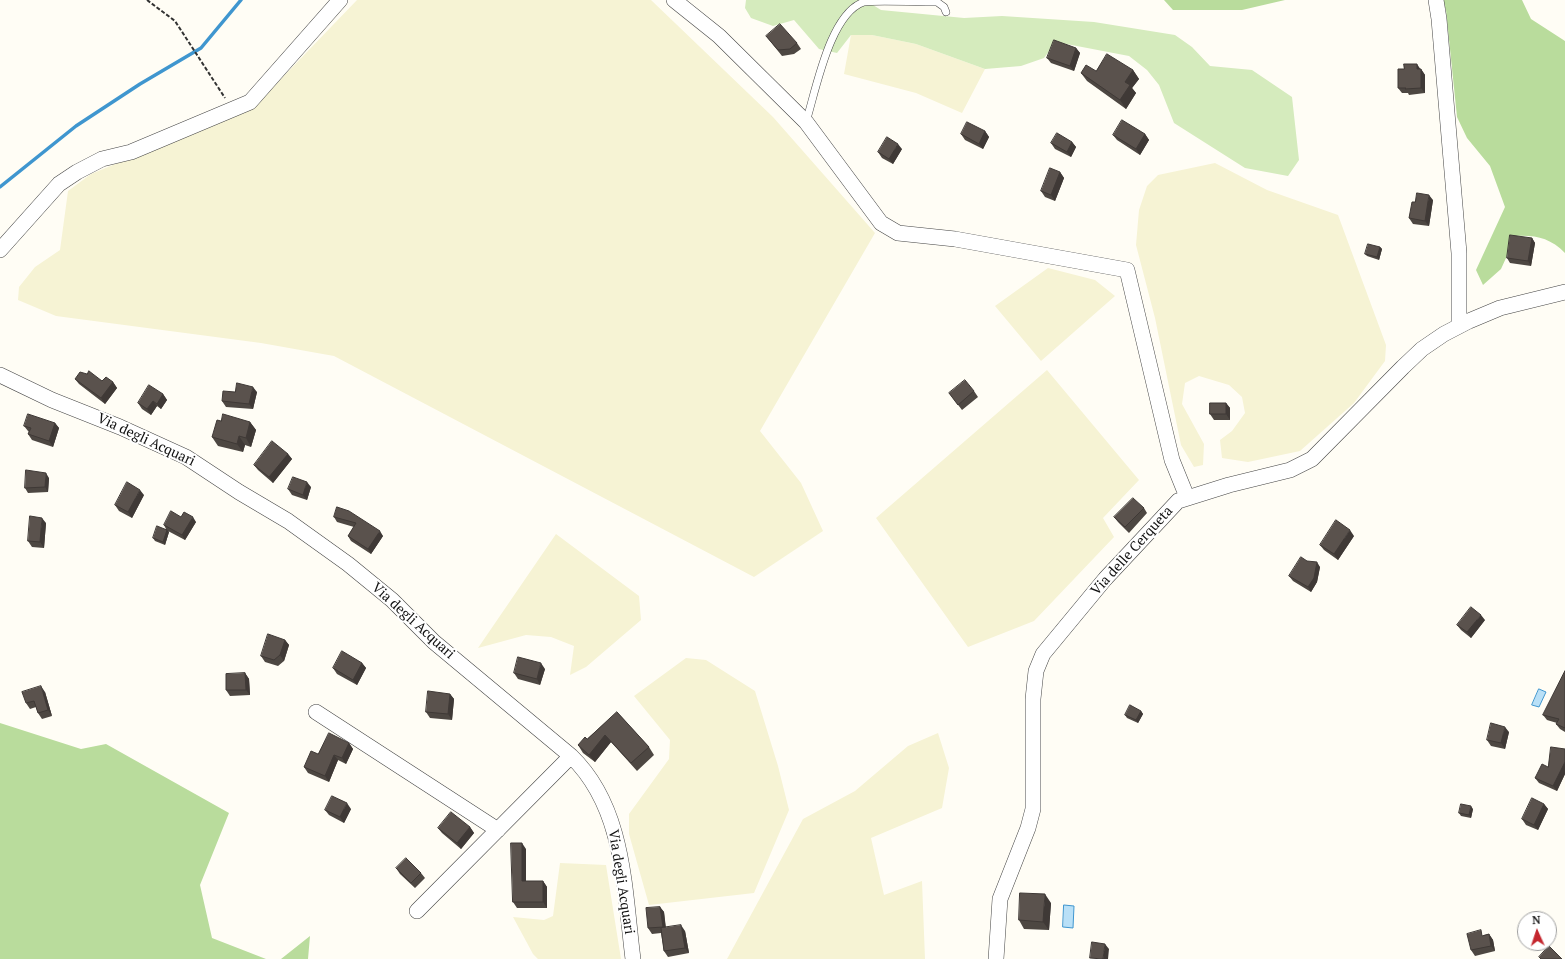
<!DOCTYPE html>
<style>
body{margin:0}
#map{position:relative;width:1565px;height:959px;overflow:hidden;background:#fffdf5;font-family:"PT Serif",serif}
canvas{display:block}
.north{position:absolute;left:1517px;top:911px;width:40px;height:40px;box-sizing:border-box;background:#fff;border:1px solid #a0a0a0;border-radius:50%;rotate:357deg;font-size:11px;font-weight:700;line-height:16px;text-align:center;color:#111}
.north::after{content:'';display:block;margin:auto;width:14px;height:18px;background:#c4262e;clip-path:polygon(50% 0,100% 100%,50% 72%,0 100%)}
</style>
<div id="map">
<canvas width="1565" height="959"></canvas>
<div class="north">N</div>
</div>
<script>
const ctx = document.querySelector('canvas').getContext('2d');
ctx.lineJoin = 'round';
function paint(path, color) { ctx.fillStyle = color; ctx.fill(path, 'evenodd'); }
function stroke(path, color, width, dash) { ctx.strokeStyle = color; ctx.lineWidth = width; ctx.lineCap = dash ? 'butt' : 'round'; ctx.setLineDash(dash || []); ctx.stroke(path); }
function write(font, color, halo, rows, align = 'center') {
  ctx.font = font + ' "PT Serif",serif'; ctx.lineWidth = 4; ctx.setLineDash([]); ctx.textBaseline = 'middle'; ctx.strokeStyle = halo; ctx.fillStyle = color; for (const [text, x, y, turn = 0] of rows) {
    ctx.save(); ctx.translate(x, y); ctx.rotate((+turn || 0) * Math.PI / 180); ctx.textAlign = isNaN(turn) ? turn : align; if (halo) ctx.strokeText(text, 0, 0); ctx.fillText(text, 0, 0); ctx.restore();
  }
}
paint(new Path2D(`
 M357 0H651L773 117 875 233 760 431 801 483 823 531 754 577 334 356 261 343 56 316 18 300 19 287 35 267 60 250 68 191 91 174 254 107Z
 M851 35H872L916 44 985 69 962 113 916 93 844 74Z
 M1215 163 1267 190 1338 215 1386 345 1385 361 1354 403 1300 451 1248 462 1222 458 1220 440 1232 431 1245 413 1242 397 1229 385 1199 376 1185 383 1182 404 1204 444 1203 465 1194 467 1181 445 1155 318 1136 245 1139 210 1147 186 1158 175Z
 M1048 268 1095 280 1115 296 1041 361 995 306Z
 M1047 370 1139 480 1103 518 1114 537 1034 621 968 647 876 518Z
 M556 534 639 596 641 620 586 667 570 675 574 646 551 637 526 635 478 648Z
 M686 658 706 660 755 691 778 766 789 810 754 893 649 905 629 834V814L669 759 670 740 634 696Z
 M938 733 949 768 942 808 871 838 884 895 922 881 925 959H727L803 819 855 791 908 746Z
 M560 863 606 865 621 959H538L533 954 513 917 544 920 553 916Z`), '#f6f3d4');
paint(new Path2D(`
 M746 0H865L881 10 964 18 1002 16 1094 22 1175 35 1192 47 1210 66 1252 70 1292 97 1299 160 1288 176 1245 168 1174 123 1159 85 1147 70 1129 56 1056 42 1044 58 1021 66 985 69 916 44 872 35H851L837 53 819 49 794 20 773 26 751 18 745 8Z`), '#d5ebbd');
paint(new Path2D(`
 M1164 0H1285L1242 10H1173Z
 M1442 0H1522L1531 19 1565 41V253C1550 238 1536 235 1516 236L1501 269 1483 285 1476 270 1505 207 1490 166 1467 138 1457 117 1446 10Z
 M0 723 81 749 106 744 229 813 200 885 212 938 266 959H0Z
 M310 936 308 959H281Z`), '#b9dc9c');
const water = new Path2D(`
 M1539 689 1546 692 1539 707 1532 705Z
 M1064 905 1074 906 1073 928 1063 927Z`);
paint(water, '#b9e0f7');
stroke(water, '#3f96cf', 1);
stroke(new Path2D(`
 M0 187 76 126 140 84 201 48 241 0`), '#3f96cf', 3.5);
const service = new Path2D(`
 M806 122C816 90 830 13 864 2 874 0 923 2 937 2L944 7 946 12`);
const minor = new Path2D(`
 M674 0 719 36 806 122 881 223 898 233 955 239 1127 270 1172 460 1187 497
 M1436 0 1439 19 1459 253V326
 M0 250 59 184 77 172 102 159 131 152 250 102 340 0
 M0 375 52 400 120 427 186 457 239 492 288 521 348 564 392 600 434 642 571 756C625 808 624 889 633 959
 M316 712 498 830
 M417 911 571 756
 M996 959 1000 899 1028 828 1033 809V699L1036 671 1043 654 1105 579 1178 501 1229 485 1290 470 1312 459 1403 367 1422 349 1444 334 1469 321 1500 308 1565 292`);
stroke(service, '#444', 8);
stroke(minor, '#444', 16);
stroke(new Path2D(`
 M147 0 175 21 225 98`), '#333', 2, [4, 2]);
stroke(service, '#fff', 7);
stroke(minor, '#fff', 15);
paint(new Path2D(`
 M766 36 797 43 801 49 794 54 782 56Z
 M1076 48 1080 53 1074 71 1051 63 1047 58Z
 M1420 69H1421L1425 75V93L1409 95 1408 93H1402L1398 88Z
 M1133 70 1139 79 1132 88 1136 93 1126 109 1087 81 1081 73 1096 71Z
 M985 131 989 137 983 149 965 140 961 134Z
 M1145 134 1149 140 1140 155 1117 140 1113 135Z
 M1072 142 1076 147 1071 157 1055 149 1051 143Z
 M902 149 893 164 882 158 878 152Z
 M1060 172 1064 178 1055 201 1045 197 1041 191Z
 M1433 200 1429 226 1413 224 1409 218 1415 202Z
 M1532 238 1535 243 1531 266 1510 263 1507 258Z
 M1380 247 1382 249 1379 260 1367 256 1365 254Z
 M75 379 113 382 117 388 105 404 79 384Z
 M974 391 978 397 962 410 949 393Z
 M235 392H257L253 409 226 407 222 401Z
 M163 394 167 400 161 409 157 406 151 415 142 409 138 403Z
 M1226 403 1230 408V420H1214L1210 414Z
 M250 422 256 430 251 447 245 445 243 452 218 446 212 437Z
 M55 423 59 428 53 447 32 440 28 434 29 432 28 431 24 426Z
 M288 454 292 459 273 483 258 470 254 465Z
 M49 478 48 492 28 493 25 488Z
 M311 487 307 500 292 495 288 489Z
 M144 495 132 518 119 511 115 505Z
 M337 507 383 536 371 554 351 541 348 536 354 527 337 522 334 517Z
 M1144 508 1147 513 1129 533 1118 522 1114 517Z
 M181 517 196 522 185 540 168 531 169 532 165 545 155 541 153 538 166 529 164 525Z
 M46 523 44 548 32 547 28 541Z
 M1354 536 1338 560 1324 550 1320 545Z
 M1307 561 1320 567 1317 582 1311 592 1293 581 1289 576Z
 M1485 620 1471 638 1461 630 1457 625Z
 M285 640 289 645 284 661 278 666 265 662 261 656Z
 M362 663 366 668 357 685 337 674 333 668Z
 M545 669 540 685 518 679 514 673Z
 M1565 671V732L1560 729 1556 724 1557 723 1547 720 1543 715Z
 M245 673 249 679 250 695 230 696 226 690Z
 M45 692 52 716 42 719 38 713 36 707 30 709 26 703Z
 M450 694 454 699 452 720 430 718 426 712Z
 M1141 711 1143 714 1138 723 1127 718 1125 715Z
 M617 712 649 747 654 755 637 771 611 742 595 762 583 753 578 745 587 739Z
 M1509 732 1505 749 1491 746 1487 740Z
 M349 743 353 749 346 764 338 760 329 782 308 773 304 767 318 754Z
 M1565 749V774L1557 791 1539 783 1535 778 1548 767Z
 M1544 804 1548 809 1538 830 1526 825 1522 819Z
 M351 809 344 823 329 815 325 810Z
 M1473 809 1471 818 1461 816 1459 813Z
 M470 827 474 833 461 849 442 833 438 828Z
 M526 849V881H543L547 887V908H517L513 902Z
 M396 868 421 873 425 878 415 888 400 874Z
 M1051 903 1049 930 1024 929 1019 920Z
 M660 907 664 912 666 928 685 931 689 953 668 957 664 951 661 933 652 934 648 928Z
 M1489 934 1493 940 1495 951 1475 956 1471 950 1484 935Z`), '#4d4742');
paint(new Path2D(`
 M1076 48 1080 53 1074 71 1070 66Z
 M1417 64 1421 70 1417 69Z
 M1421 69 1425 75V93L1421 88Z
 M1133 70 1139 79 1132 88 1136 93 1126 109 1120 100 1125 82Z
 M985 131 989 137 983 149 979 144Z
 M1145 134 1149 140 1140 155 1136 149Z
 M1072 142 1076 147 1071 157 1067 152Z
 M898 144 902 149 893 164 889 159Z
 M1060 172 1064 178 1055 201 1051 195Z
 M1429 195 1433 200 1429 226 1425 221Z
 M1532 238 1535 243 1531 266 1528 261Z
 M1380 247 1382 249 1379 260 1377 257Z
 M113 382 117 388 105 404 101 398Z
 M253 387 257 392 253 409 249 404Z
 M163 394 167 400 161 409 157 404Z
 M153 401 157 406 151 415 147 409Z
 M1226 403 1230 408V420L1226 414Z
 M250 422 256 430 251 447 246 438Z
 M55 423 59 428 53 447 49 441Z
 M239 436 245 445 243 452 237 444Z
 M288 454 292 459 273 483 269 477Z
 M46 473 49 478 48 492 45 487Z
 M307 482 311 487 307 500 303 495Z
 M140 490 144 495 132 518 128 512Z
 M193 517 196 522 185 540 182 535Z
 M42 518 46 523 44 548 40 542Z
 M167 530 169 532 165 545 163 542Z
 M1350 530 1354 536 1338 560 1334 554Z
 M380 531 383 536 371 554 368 549Z
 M1317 562 1320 567 1317 582 1311 592 1308 587Z
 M1481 615 1485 620 1471 638 1467 632Z
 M285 640 289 645 284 661 280 655Z
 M362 663 366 668 357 685 353 680Z
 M541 663 545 669 540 685 537 679Z
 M245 673 249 679 250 695 246 690Z
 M41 686 45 692 52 716 48 710Z
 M450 694 454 699 452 720 448 714Z
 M1141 711 1143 714 1138 723 1136 720Z
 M1505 727 1509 732 1505 749 1501 743Z
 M605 735 611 742 595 762 589 755Z
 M349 743 353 749 346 764 342 758Z
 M334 755 338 760 329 782 325 776Z
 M1565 762V774L1557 791 1553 786Z
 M347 803 351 809 344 823 340 817Z
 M1544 804 1548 809 1538 830 1534 825Z
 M1471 806 1473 809 1471 818 1469 815Z
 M470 827 474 833 461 849 457 843Z
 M522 843 526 849V887L522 881Z
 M543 881 547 887V908L543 902Z
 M1045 894 1051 903 1049 930 1043 922Z
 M660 907 664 912 666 932 663 927Z
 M681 925 685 931 689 953 685 948Z
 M1489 934 1493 940 1495 951 1491 946Z
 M1105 944 1109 949 1108 959H1103Z`), '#3f3936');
const building = new Path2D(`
 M780 24 797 43 790 49 778 50 766 36Z
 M1054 40 1076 48 1070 66 1047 58Z
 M1107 54 1133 70 1125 82 1130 85 1120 100 1081 73 1086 65 1096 71Z
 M1404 64H1417V69H1421V88L1405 89 1406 88H1398V69H1404Z
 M1122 120 1145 134 1136 149 1113 135Z
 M967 122 985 131 979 144 961 134Z
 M1057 133 1072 142 1067 152 1051 143Z
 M887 137 898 144 889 159 878 152Z
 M1050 168 1060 172 1051 195 1041 191Z
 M1417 193 1429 195 1425 221 1409 218 1412 202H1415Z
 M1510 235 1532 238 1528 261 1507 258Z
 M1368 244 1380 247 1377 257 1365 254Z
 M89 371 102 381 106 377 113 382 101 398 75 379 80 372 87 374Z
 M965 380 974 391 958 405 949 393Z
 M237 383 253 387 249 404 222 401 223 391 235 392Z
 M149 385 163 394 157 404 153 401 147 409 138 403Z
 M1210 403H1226V414H1210Z
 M28 414 55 423 49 441 28 434 31 428 24 426Z
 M223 414 250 422 246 438 239 436 237 444 212 437 217 420 221 421Z
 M272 441 288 454 269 477 254 465Z
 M26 470 46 473 45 487 25 488Z
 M293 477 307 482 303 495 288 489Z
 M127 482 140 490 128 512 115 505Z
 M1133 498 1144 508 1125 527 1114 517Z
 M337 507 349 511 380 531 368 549 348 536 356 523 334 517Z
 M171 511 181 517 184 512 193 517 182 535 164 525Z
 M30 516 42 518 40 542 28 541Z
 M1336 520 1350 530 1334 554 1320 545Z
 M157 526 167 530 163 542 153 538Z
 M1301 557 1307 561 1317 562 1314 578 1308 587 1289 576Z
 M1471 607 1481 615 1467 632 1457 625Z
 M268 634 285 640 280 655 274 660 261 656Z
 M342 651 362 663 353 680 333 668Z
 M518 657 541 663 537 679 514 673Z
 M1565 671V728L1556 724 1559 719 1543 715Z
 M245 673 246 690H226V674Z
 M41 686 48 710 38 713 34 701 26 703 22 692Z
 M428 691 450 694 448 714 426 712Z
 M1130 705 1141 711 1136 720 1125 715Z
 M617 712 649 747 631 763 605 735 589 755 578 745 585 737 587 739Z
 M1491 723 1505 727 1501 743 1487 740Z
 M329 733 349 743 342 758 334 755 325 776 304 767 311 751 318 754Z
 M1551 747 1565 749V762L1553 786 1535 778 1542 764 1548 767Z
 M332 796 347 803 340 817 325 810Z
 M1532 798 1544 804 1534 825 1522 819Z
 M1461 804 1471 806 1469 815 1459 813Z
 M451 812 470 827 457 843 438 828Z
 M511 843H522V881H543V902H513Z
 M406 858 421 873 411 883 396 868Z
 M1020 893 1045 894 1043 922 1019 920Z
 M660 907 663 927 648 928 646 908Z
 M681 925 685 948 664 951 661 928Z
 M1481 930 1482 936 1489 934 1491 946 1471 950 1467 934Z
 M1092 942 1105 944 1103 959 1090 958Z
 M1549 946 1562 959H1541L1539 957Z`);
paint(building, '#5a524d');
stroke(building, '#3f3936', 1);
write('14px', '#111', '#fff', [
 ["Via degli Acquari",146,440,25],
 ["Via delle Cerqueta",1132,551,-48],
 ["Via degli Acquari",413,621,42],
 ["Via degli Acquari",621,882,81]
]);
</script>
